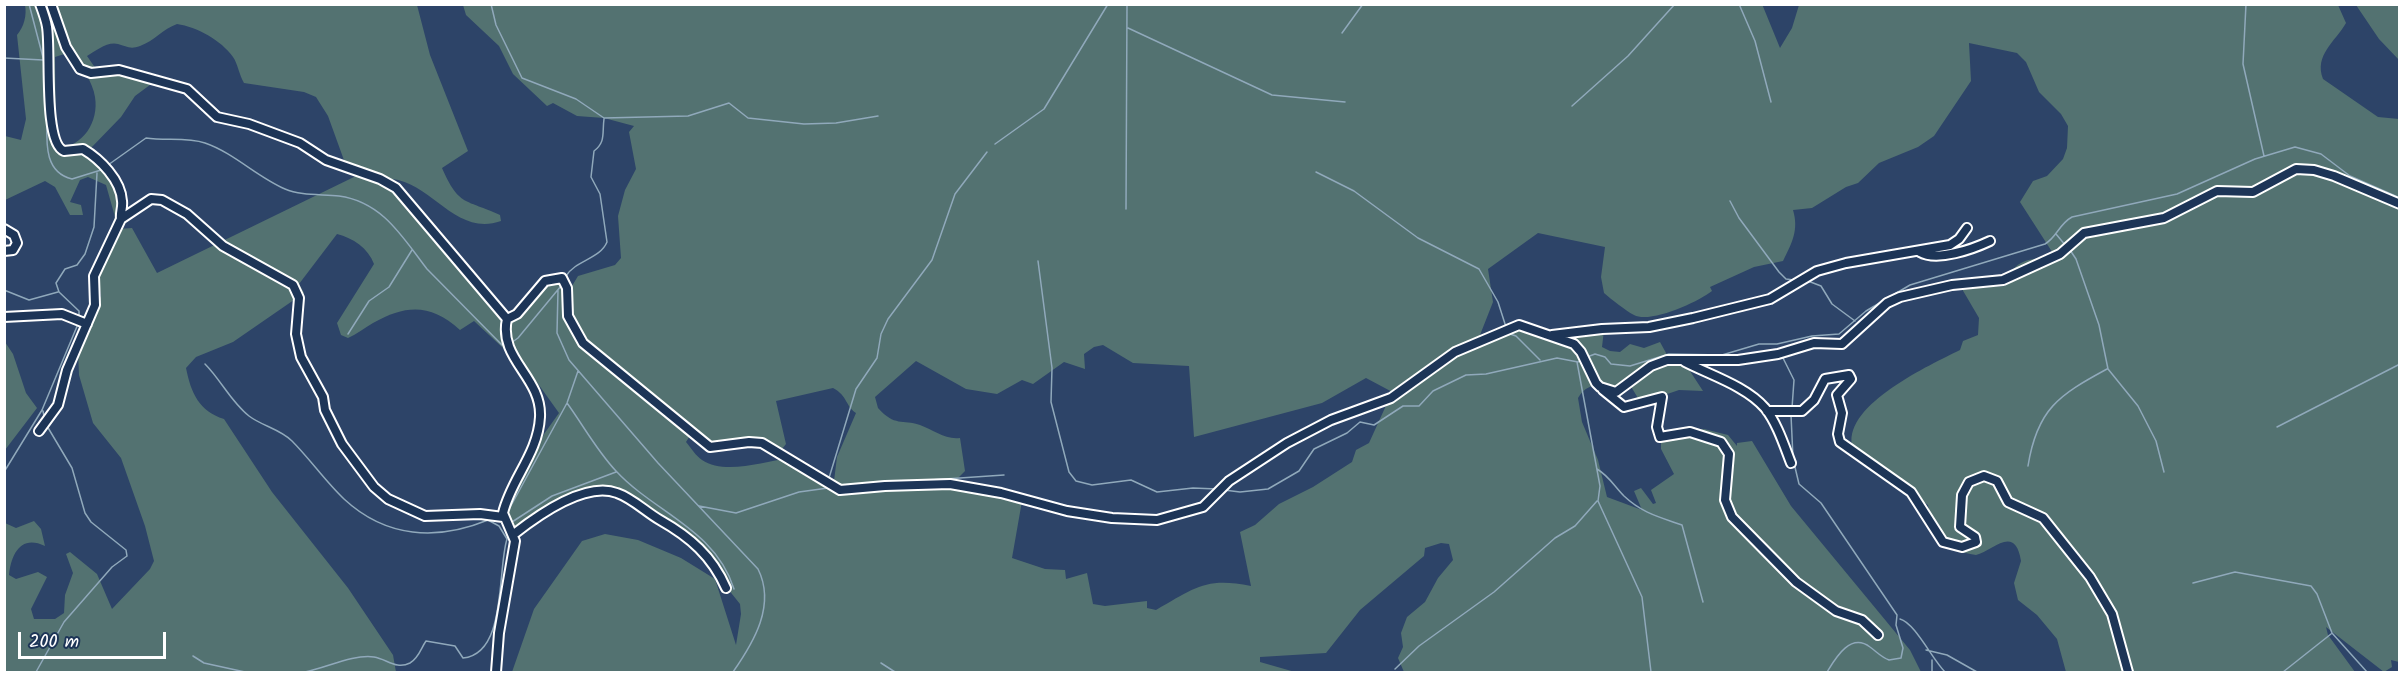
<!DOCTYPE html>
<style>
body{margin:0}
#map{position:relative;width:2404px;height:677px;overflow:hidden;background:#2d4468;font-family:Kalam,sans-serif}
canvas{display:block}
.frame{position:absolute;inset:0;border:6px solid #fff;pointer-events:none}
.scale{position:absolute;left:18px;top:632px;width:148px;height:27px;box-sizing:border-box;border:3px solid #fff;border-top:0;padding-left:8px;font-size:18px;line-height:21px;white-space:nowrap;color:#fff;-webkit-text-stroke:4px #1d3557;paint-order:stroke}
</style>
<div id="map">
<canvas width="2404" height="677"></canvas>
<div class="frame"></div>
<div class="scale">200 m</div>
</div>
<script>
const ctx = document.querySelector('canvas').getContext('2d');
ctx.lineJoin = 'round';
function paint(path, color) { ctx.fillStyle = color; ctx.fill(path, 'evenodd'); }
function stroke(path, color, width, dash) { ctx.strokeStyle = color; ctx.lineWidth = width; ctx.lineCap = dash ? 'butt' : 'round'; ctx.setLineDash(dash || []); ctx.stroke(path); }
paint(new Path2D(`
 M1762 4 1780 48 1792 28 1799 5H2338L2346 23C2335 42 2314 55 2323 79L2378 117 2399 119V662L2391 660 2392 667 2384 672 2326 627 2328 635 2355 672H2066L2057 639 2037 615 2018 600 2014 583 2021 561C2015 523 1992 552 1976 555 1944 550 1933 536 1928 505L1848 449 1852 445C1845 404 1930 365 1960 350L1963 341 1978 335 1979 318 1962 289 2005 286C2013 258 2031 258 2056 258L2020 202 2033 181 2047 176 2063 159 2067 148 2068 126 2061 114 2039 92 2026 62 2017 53 1969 43 1971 81 1934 136 1918 147 1879 163 1858 183 1846 187 1812 208 1793 210C1799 230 1792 243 1783 261L1754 267 1710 287 1712 291C1698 302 1650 324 1634 315 1626 311 1611 299 1604 293L1601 277 1605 247 1538 233 1488 269 1493 302 1480 335 1486 337 1526 323 1554 332 1592 326 1604 330 1602 347 1610 351 1620 352 1630 344 1644 348 1660 342 1671 362 1686 365 1703 391 1679 390 1641 403 1630 385 1623 390C1604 386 1590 379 1578 398L1582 422 1598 460 1607 497 1642 510 1634 491 1641 488 1653 504 1656 503 1651 490 1674 474 1661 449V440H1671L1685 431 1704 429 1728 435 1737 446V443L1752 441 1791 506 1910 650 1921 672H1404L1398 658 1403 647 1401 633 1407 617 1425 602 1438 578 1453 560 1449 544 1441 543 1425 548 1424 556 1360 610 1326 653 1260 657V662L1295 672H512L534 609 582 541 605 534 638 540 681 558 715 579 736 645 741 614 740 604 728 589 721 567 709 553 677 528 622 491 585 493 542 518 533 527 517 532 502 515 544 434 559 413 531 374 474 321 460 330C431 304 407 304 373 323 364 328 357 334 348 338L341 335 337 323 374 264C368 248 353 238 337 234L299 284 304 293 233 342 196 357 186 368C191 393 199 411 224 419L272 492 348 588 393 655 396 672H5V523L16 528 34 521 41 529 45 546C21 534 11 554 9 575L16 579 38 572 47 577 31 609 34 619H55L64 613 65 595 73 573 66 554 70 552 97 574 112 609 150 569 154 561 145 526 121 458 93 423 79 375 78 350 101 296 97 270 115 217 106 185 88 177 80 180 70 202 81 205 83 215H70L55 187 45 181 5 200V136L21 140 26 119 17 35C24 27 27 15 25 5H417L430 55 468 151 442 168C459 207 466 199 500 215L501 221C456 237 432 183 392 179L512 318C545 293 513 276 572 286L578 276 615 265 621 258 618 216 625 190 636 169 629 132 634 126 604 118 577 116 553 103 547 106 513 74 499 46 466 15 463 5ZM177 24C197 27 221 40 233 57 238 64 239 75 244 83L304 92 316 97 328 116 345 163 363 176H356L157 273 132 228 118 229 127 206 126 196 89 150 121 117 135 96 158 79 113 66 96 69 87 56C95 51 108 41 118 44 126 46 130 50 140 46 154 41 163 29 177 24ZM74 51C80 65 93 82 95 97 99 122 83 146 59 148L56 143 55 57ZM1103 345 1133 363 1189 366 1194 437 1322 403 1366 378 1398 395 1389 399 1369 443 1356 450 1352 462 1313 487 1279 504 1255 525 1240 532 1251 586C1205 577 1195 588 1156 610L1147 608V601L1105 606 1093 604 1087 573 1066 579 1065 570 1045 569 1012 558 1022 501 953 483 965 471 960 438C945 440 934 430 920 425 902 419 895 427 878 408L875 397 916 361 966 389 997 394 1022 380 1033 384 1064 362 1085 369 1084 354 1094 347ZM833 388C848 396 845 406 856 413L837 457 833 489 821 485 788 458C764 462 724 475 702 460 696 456 691 448 686 442L693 431 706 442 756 443 782 449 786 444 776 401Z
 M2356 5H2399V60L2379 39Z
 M5 342 13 354 26 393 37 408 5 450Z`), '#537271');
stroke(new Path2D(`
 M29 4 45 65
 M491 4 496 25 522 78 576 99 604 118 688 116 729 103 748 118 804 124 836 123 878 116
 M1739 4 1755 41 1771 102
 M2246 4 2243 64 2264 156
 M1128 28 1272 95 1345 102
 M1342 33 1363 4
 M4 58 43 60
 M1572 106 1628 56 1675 4
 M47 114C47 138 42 172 72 179L101 170
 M995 144 1044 109 1108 4
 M108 165 146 138C165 141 187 137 205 143 234 153 257 177 285 189 301 196 322 194 339 196 383 202 403 238 427 269L502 345
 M1316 172 1354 191 1418 238 1479 269 1498 302 1506 327
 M1730 201 1739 218 1779 272 1786 279 1794 280
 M1126 209 1127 4
 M2056 234 2066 246
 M2070 250 2076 259 2099 325 2108 369 2138 406 2156 441 2164 472
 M1038 261 1052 368 1051 402 1069 472 1076 481 1092 485 1131 480 1157 492 1193 488 1217 489
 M566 276C576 260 600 259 607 242L600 194 591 177 594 151C606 142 602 133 604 119
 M1808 281 1821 286 1832 304 1855 321
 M4 290 29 300 58 292
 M558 290 557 333 569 360 658 463 758 569C776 605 754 642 733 672
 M79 316V311L59 292 56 283 65 269 77 265 85 254 94 227 97 173
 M348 334 369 301 389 287 412 250
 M1510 334 1516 336 1540 360
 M511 343 518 338 561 286
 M1782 356 1794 380 1792 408
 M1587 357 1595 354 1605 357 1611 364 1630 366 1669 354 1722 355 1759 344H1777L1812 336 1839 334 1866 311 1910 285 2045 244C2057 237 2059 224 2072 217L2177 194 2255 159 2295 147 2321 154 2350 176 2400 198
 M1577 362 1600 486 1598 501 1642 597 1651 672
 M205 364C221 380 231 402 249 416 262 426 280 429 292 441 310 459 325 481 344 499 386 538 437 541 488 520L499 526 507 539C497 571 507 654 463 658L455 646 426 641C421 648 419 658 410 663 396 670 387 659 374 657 353 654 326 668 305 672
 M567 403C583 425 597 451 616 471 655 513 715 529 734 589
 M43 411 44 416
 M1791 415 1793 458
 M2277 427 2400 364
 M1794 463 1799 484 1821 503 1897 615 1896 625 1903 648 1901 658 1889 660C1881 657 1877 652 1870 647 1850 632 1835 659 1827 672
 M2028 466C2037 409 2059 395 2107 369
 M1597 469C1609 476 1614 486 1624 496 1642 513 1659 517 1682 525L1703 602
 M4 472 42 410 78 324
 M829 478 856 389 877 358 881 334 888 319 932 260 955 194 987 152
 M901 482 1004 475
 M1224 490 1240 492 1268 489 1299 471 1314 449 1347 433 1360 422 1374 425 1403 406H1419L1433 391 1466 375 1486 374 1557 358 1578 362 1582 359
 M699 506 736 513 799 492 828 488
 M507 513 567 403 578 371
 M512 522 552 496 616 472
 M2193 583 2235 572 2311 586 2317 594 2332 633 2367 672
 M1900 619C1915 623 1932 659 1945 672
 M1926 650 1947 655 1977 672
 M193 656 204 663 245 672
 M881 663 895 672
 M1395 669 1419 646 1494 592 1555 538 1575 526 1597 501
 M36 672 64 622 112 567 127 556 126 550 91 522 85 513 72 468 47 426
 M1932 672V660
 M2283 672 2331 634`), '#90a9bb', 1.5);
const minor = new Path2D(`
 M40 4C43 12 46 20 47 27 51 50 43 143 64 151L83 149C100 159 121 180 122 201 123 207 120 213 121 219L151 199 162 200 187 214 223 246 293 285 299 298 296 334 301 357 323 397 325 410 342 444 374 487 388 499 425 516 480 514 503 517
 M51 4 66 47 80 69 91 73 119 70 187 89 217 117 249 124 300 143 326 160 380 179 396 188 507 319 517 314 545 281 562 278 567 288 568 316 583 343 710 447 749 442 762 443 840 490 885 486 950 484 1001 493 1067 511 1112 518 1157 520 1203 507 1229 481 1287 443 1331 420 1391 398 1455 352 1519 325 1574 344 1581 352 1596 383 1600 387 1616 392 1651 366 1667 360H1738L1778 354 1814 343 1842 344 1887 303 1900 297 1952 285 2003 280 2060 254 2084 233 2164 218 2217 191 2253 192 2296 169 2314 170 2334 176 2400 204
 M4 229 14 235 17 243 13 250 4 251
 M1920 252C1937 262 1973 249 1990 241
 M4 317 62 314 87 324
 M1552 335 1602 329 1649 327 1693 318 1770 299 1817 271 1846 263 1950 245 1959 239 1967 228
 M1685 362C1710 375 1746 386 1765 408 1777 423 1784 445 1791 463
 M1603 390 1624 407 1662 397 1657 427 1660 437 1690 432 1721 442 1729 454 1725 500 1732 517 1796 582 1836 611 1862 620 1878 635
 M1767 411H1802L1814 400 1825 379 1849 375 1851 379 1837 395 1842 413 1838 434 1840 442 1911 492 1943 542 1962 547 1976 542 1975 537 1960 527 1962 495 1969 482 1984 476 1997 481 2008 502 2043 518 2090 577 2112 614 2128 672
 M39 431 58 405 67 370 95 305 94 276 121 219
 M514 534C537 516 585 481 617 493 632 498 646 512 660 520 690 537 712 556 726 588
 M496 672 499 633 515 541 503 513C511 479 538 454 540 417 542 377 498 359 507 319`);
stroke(minor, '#fff', 12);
stroke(minor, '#1d3557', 8);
</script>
